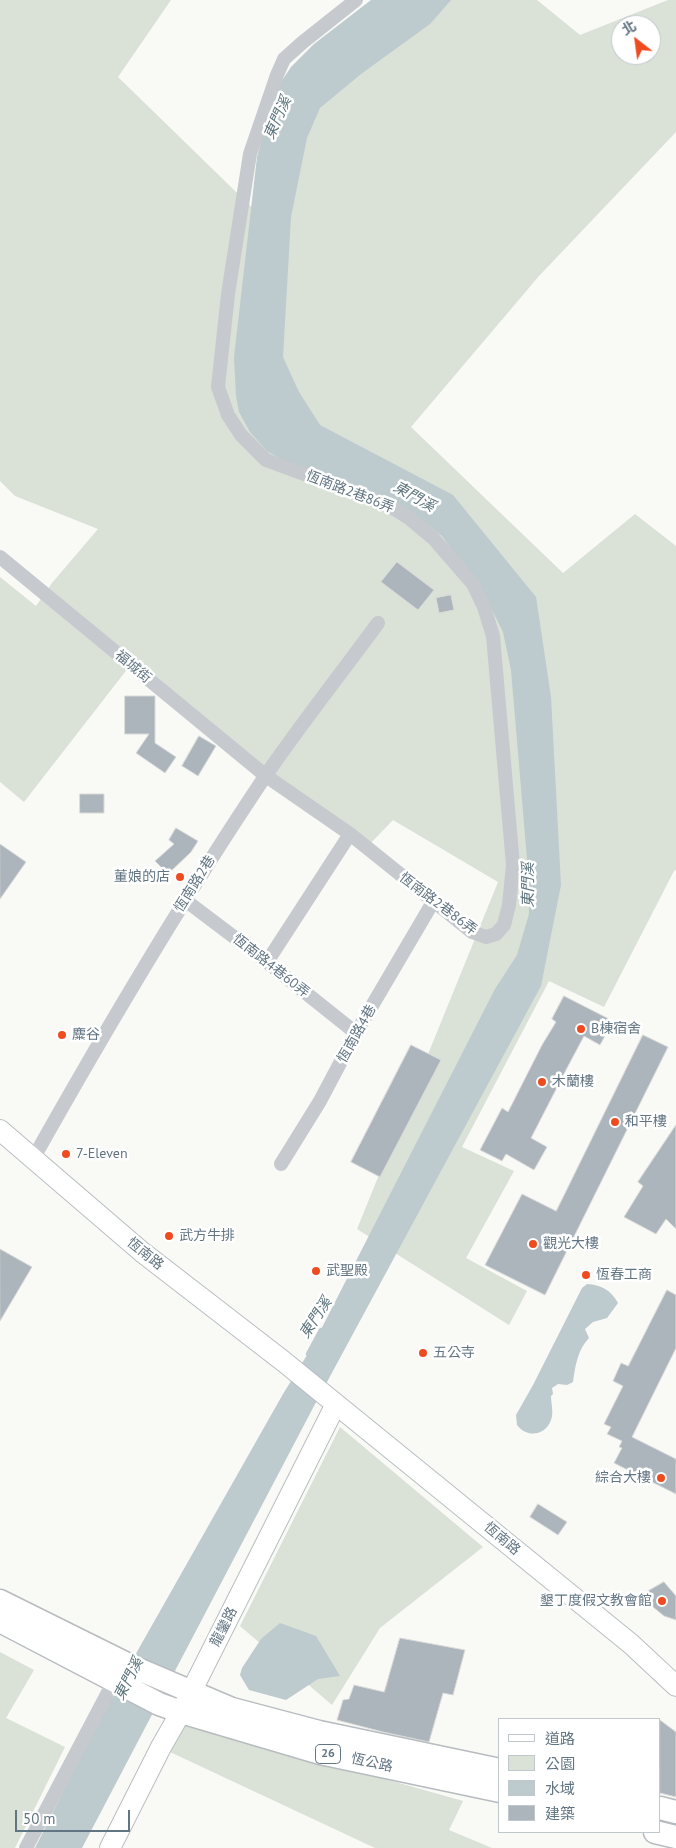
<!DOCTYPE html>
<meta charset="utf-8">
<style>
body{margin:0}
#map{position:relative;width:676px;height:1848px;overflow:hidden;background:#f9f9f6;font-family:"PT Sans","Noto Sans TC",sans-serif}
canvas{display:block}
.legend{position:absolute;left:498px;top:1718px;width:162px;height:115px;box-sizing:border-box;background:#fff;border:1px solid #c0c8cd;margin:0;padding:6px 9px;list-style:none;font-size:15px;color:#627583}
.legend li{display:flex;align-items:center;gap:10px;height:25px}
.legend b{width:25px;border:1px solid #c0c8cd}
.north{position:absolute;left:611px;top:15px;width:50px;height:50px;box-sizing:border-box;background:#fff;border:1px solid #c0c8cd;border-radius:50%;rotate:330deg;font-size:14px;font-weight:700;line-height:20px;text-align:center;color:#627583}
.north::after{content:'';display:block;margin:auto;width:18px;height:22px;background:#ef4b1f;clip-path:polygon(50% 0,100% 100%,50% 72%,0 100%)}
.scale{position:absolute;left:15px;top:1810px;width:115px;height:22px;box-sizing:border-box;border:2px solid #627583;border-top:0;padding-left:6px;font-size:15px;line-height:18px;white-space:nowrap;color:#627583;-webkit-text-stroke:4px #fff;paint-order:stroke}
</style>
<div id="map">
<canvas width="676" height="1848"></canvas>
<ul class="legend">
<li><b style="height:6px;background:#fff"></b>道路</li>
<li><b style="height:14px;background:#dae1d7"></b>公園</li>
<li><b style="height:14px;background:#bdcace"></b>水域</li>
<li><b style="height:14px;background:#acb5bb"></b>建築</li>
</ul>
<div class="north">北</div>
<div class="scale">50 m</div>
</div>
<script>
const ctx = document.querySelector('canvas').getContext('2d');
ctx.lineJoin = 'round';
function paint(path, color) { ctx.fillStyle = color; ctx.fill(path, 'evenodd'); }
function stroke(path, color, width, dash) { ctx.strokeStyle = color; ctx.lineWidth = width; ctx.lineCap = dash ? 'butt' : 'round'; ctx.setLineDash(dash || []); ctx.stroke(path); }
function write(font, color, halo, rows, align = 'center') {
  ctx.font = font + ' "PT Sans","Noto Sans TC",sans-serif'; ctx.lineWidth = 5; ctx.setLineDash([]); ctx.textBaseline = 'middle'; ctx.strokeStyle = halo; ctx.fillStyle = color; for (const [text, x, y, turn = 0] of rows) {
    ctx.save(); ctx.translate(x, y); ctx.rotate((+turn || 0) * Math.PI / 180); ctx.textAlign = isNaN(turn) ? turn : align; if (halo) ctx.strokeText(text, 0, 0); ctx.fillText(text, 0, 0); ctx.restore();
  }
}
paint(new Path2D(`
 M0 0H171L118 77 268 223 279 142 397 0H537L580 35 668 0H676V132L539 276 411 427 563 573 635 514 676 546V870L674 871 604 1007 549 981 462 1147 514 1171 466 1258 527 1291 509 1325 357 1229 498 882 393 820 366 848 132 663 24 802 0 782V577L36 606 52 583 98 529 15 496 0 481ZM621 25H651V55H621Z
 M340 1427 483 1547 380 1628 332 1705 240 1626Z
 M0 1652 34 1670 6 1718 65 1747 15 1848H0Z
 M186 1723 463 1801 449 1830 492 1848H375L170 1752Z`), '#dae1d7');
paint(new Path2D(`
 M371 0H451L430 24 361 74 320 108 307 138 291 217 283 357 299 392 320 425 453 495 536 597 551 697 561 885 541 986 314 1406 82 1848H35L104 1710 283 1394 312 1347 495 989 517 955 529 914 527 859 511 670 503 632 486 598 442 536 424 522 289 464 267 451 250 432 239 412 236 396 234 357 257 157 275 91 291 67 314 44Z
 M587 1284C601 1285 611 1290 618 1303L607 1318 593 1322 585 1329 589 1338C578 1349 575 1366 573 1382L567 1385 558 1384 552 1388 553 1394 551 1396C551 1404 554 1413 551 1420 545 1436 527 1438 517 1425L516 1415 520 1408 533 1385 582 1288Z
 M280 1623 316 1636 340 1676 318 1679 286 1700 249 1690 240 1675 242 1668 261 1639Z`), '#bdcace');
stroke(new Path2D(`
 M308 1354 321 1330`), '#bdcace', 4.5);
const building = new Path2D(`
 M397 562 434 590 418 610 381 582Z
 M451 595 454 610 439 613 436 598Z
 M125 696H155V743L176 757 165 773 136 753 149 734H125Z
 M199 736 216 746 198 776 182 766Z
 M80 794H104V813H80Z
 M176 828 198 841 191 852 168 874 155 861 174 844 169 840Z
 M0 844 26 862 0 899Z
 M564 996 613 1021 600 1045 584 1036 567 1068 531 1138 547 1147 534 1170 506 1154 502 1161 480 1150 502 1108 508 1112 542 1045 556 1022 552 1019Z
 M643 1035 668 1047 545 1295 485 1265 522 1194 556 1211Z
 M411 1045 441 1060 380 1177 351 1162Z
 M676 1125V1229L666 1219 656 1234 624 1217 643 1186 638 1182Z
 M0 1249 32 1267 0 1321Z
 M667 1290 676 1295V1348L632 1437 676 1459V1494L614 1463 622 1448 619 1447 622 1441 607 1434 611 1427 604 1424 623 1386 613 1381 621 1363 628 1366Z
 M538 1504 567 1522 558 1535 530 1517Z
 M664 1582 676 1596V1620L664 1616 653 1607 643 1594Z
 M400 1638 465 1650 453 1695 443 1693 429 1742 383 1732 337 1720 343 1700 349 1699 354 1685 384 1692Z
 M660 1720 676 1732V1797L660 1793Z`);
paint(building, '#acb5bb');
stroke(building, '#dadad8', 1);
const secondary = new Path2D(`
 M0 1130 142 1252 283 1361 631 1644 676 1686
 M110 1848 161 1747 181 1712 336 1404`);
const primary = new Path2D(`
 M0 1601 131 1666 232 1709 319 1732 500 1770
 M0 1621 159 1704 181 1712 320 1753 500 1791
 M660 1808 676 1812
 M655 1832 676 1837`);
stroke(secondary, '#b8bec2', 22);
stroke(primary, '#b7bcc0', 25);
stroke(new Path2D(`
 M0 557 266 776 350 834 472 932 486 937 496 934 504 925 509 905 513 865 493 636 484 607 473 584 433 538 409 518 388 505 266 460 241 435 228 415 218 387 228 294 250 154 277 75 284 59 303 42 356 0
 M185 900 267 962 356 1033
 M267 962 350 834
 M33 1159C106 1029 181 902 264 778 300 725 340 675 378 623
 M281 1164 320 1101 356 1033 433 902
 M26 1848 114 1681`), '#c6cace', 14);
stroke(secondary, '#fff', 20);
stroke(primary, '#fff', 22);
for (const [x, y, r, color] of [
 [180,877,5,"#ef4b1f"],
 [581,1029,5,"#ef4b1f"],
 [62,1035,5,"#ef4b1f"],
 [542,1082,5,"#ef4b1f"],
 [615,1122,5,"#ef4b1f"],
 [66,1154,5,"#ef4b1f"],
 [169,1236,5,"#ef4b1f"],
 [533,1244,5,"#ef4b1f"],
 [316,1271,5,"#ef4b1f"],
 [586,1275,5,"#ef4b1f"],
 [423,1353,5,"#ef4b1f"],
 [661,1478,5,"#ef4b1f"],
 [662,1601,5,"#ef4b1f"]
]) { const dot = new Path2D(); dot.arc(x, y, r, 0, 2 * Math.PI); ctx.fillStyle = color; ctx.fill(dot); stroke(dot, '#fff', 2); }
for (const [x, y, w] of [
 [328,1754,25]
]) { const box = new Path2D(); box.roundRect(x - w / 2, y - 9.5, w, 19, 4); ctx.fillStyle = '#fff'; ctx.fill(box); stroke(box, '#627583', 1); }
write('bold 12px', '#627583', null, [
 ["26",328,1754]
]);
write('14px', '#627583', '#fff', [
 ["恆南路2巷86弄",350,492,21],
 ["福城街",133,667,40],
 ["恆南路2巷",195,884,-58],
 ["恆南路2巷86弄",438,904,37],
 ["恆南路4巷60弄",271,966,38],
 ["恆南路4巷",357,1034,-61],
 ["恆南路",145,1254,39],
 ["恆南路",502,1539,40],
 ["龍鑾路",224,1627,-63],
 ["恆公路",372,1763,12]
]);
write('14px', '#627583', '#fff', [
 ["董娘的店",170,877,"right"],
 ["B棟宿舍",591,1029],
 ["麋谷",72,1035],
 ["木蘭樓",552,1082],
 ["和平樓",625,1122],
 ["7-Eleven",76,1154],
 ["武方牛排",179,1236],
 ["觀光大樓",543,1244],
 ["武聖殿",326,1271],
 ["恆春工商",596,1275],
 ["五公寺",433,1353],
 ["綜合大樓",651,1478,"right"],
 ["墾丁度假文教會館",652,1601,"right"]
], 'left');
write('italic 15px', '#5d757d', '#fff', [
 ["東門溪",278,118,-66],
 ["東門溪",414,497,29],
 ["東門溪",529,885,-90],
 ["東門溪",316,1318,-57],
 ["東門溪",129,1679,-63]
]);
</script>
